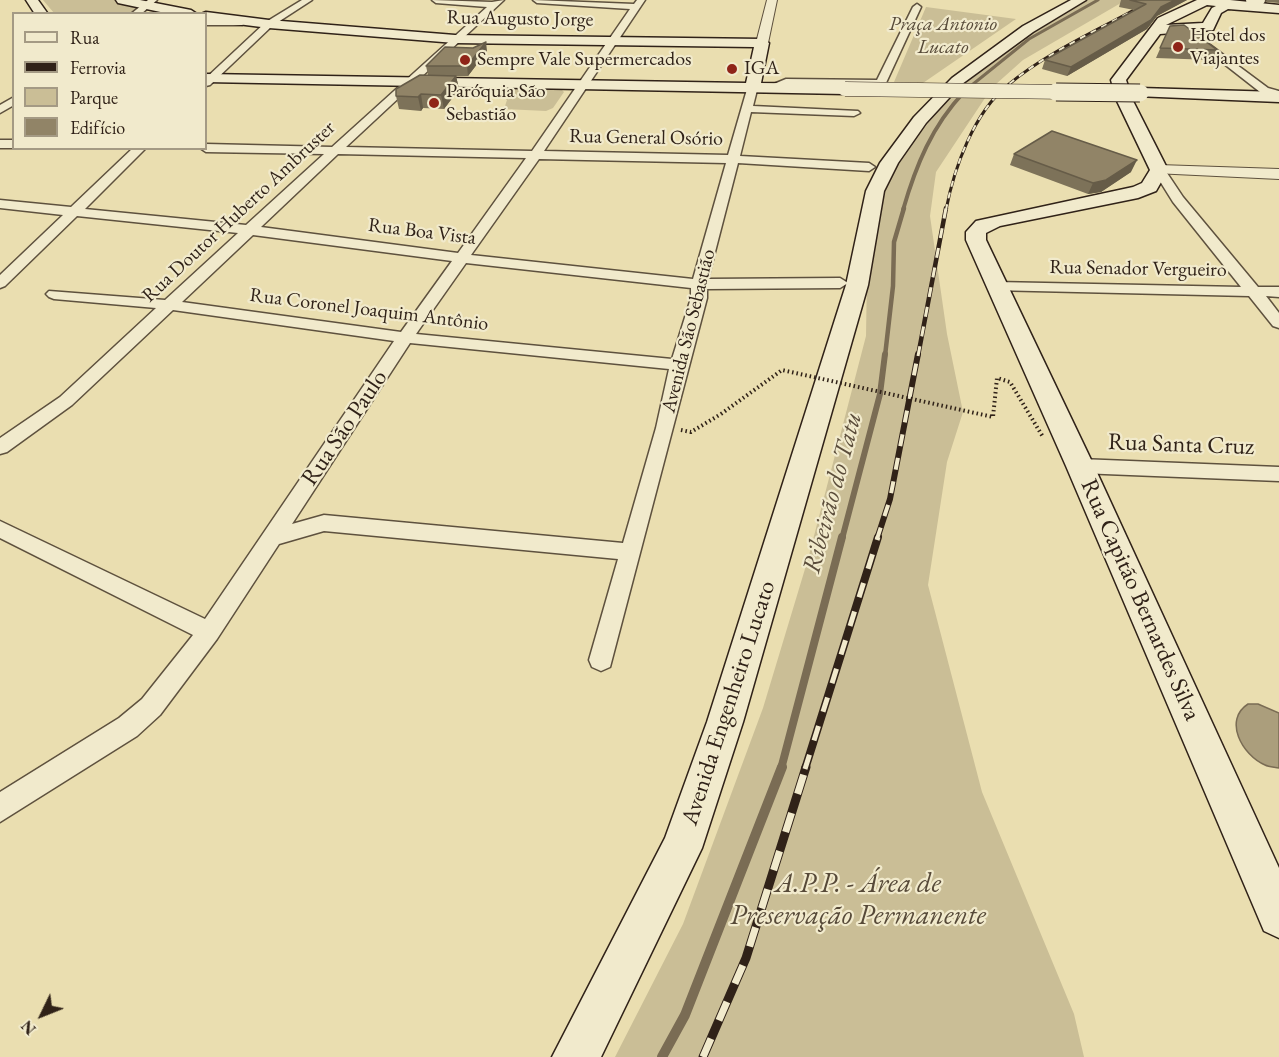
<!DOCTYPE html>
<meta charset="utf-8">
<style>
body{margin:0}
#map{position:relative;width:1279px;height:1057px;overflow:hidden;background:#eadeb0;font-family:"EB Garamond",serif}
canvas{display:block}
.legend{position:absolute;left:12px;top:12px;width:195px;height:138px;box-sizing:border-box;background:#f1eacc;border:2px solid #a49a84;margin:0;padding:8px 10px;list-style:none;font-size:18px;color:#302218}
.legend li{display:flex;align-items:center;gap:12px;height:30px}
.legend b{width:30px;border:2px solid #a49a84}
.north{position:absolute;left:12px;top:985px;width:60px;height:60px;-webkit-text-stroke:4px #f1eacc;paint-order:stroke;rotate:227deg;font-size:16px;font-weight:700;line-height:24px;text-align:center;color:#302218}
.north::after{content:'';display:block;margin:auto;width:21px;height:27px;background:#302218;clip-path:polygon(50% 0,100% 100%,50% 72%,0 100%)}
</style>
<div id="map">
<canvas width="1279" height="1057"></canvas>
<ul class="legend">
<li><b style="height:8px;background:#f1eacc"></b>Rua</li>
<li><b style="height:8px;background:#302218"></b>Ferrovia</li>
<li><b style="height:16px;background:#cabe96"></b>Parque</li>
<li><b style="height:16px;background:#918467"></b>Edifício</li>
</ul>
<div class="north">N</div>
</div>
<script>
const ctx = document.querySelector('canvas').getContext('2d');
ctx.lineJoin = 'round';
function paint(path, color) { ctx.fillStyle = color; ctx.fill(path, 'evenodd'); }
function stroke(path, color, width, dash) { ctx.strokeStyle = color; ctx.lineWidth = width; ctx.lineCap = dash ? 'butt' : 'round'; ctx.setLineDash(dash || []); ctx.stroke(path); }
function write(font, color, halo, rows, align = 'center') {
  ctx.font = font + ' "EB Garamond",serif'; ctx.lineWidth = 4.5; ctx.setLineDash([]); ctx.textBaseline = 'middle'; ctx.strokeStyle = halo; ctx.fillStyle = color; for (const [text, x, y, turn = 0] of rows) {
    ctx.save(); ctx.translate(x, y); ctx.rotate((+turn || 0) * Math.PI / 180); ctx.textAlign = isNaN(turn) ? turn : align; if (halo) ctx.strokeText(text, 0, 0); ctx.fillText(text, 0, 0); ctx.restore();
  }
}
paint(new Path2D(`
 M43 0H119L140 6 130 13H54Z
 M1087 0H1126L1023 60 995 85H959L1025 34Z
 M926 7 1016 19 923 83 894 82Z
 M436 85 559 87 564 92 553 108 546 111 504 109 507 100 499 94 429 91Z
 M951 94 987 95 936 172 930 216 947 334 963 412 947 462 928 585 982 792 1074 1014 1084 1057H615L683 924 763 708 808 559 866 336 867 273 876 219 886 185 904 154Z`), '#cabe96');
const water = new Path2D(`
 M1248 704H1258L1279 713V768C1275 767 1269 767 1265 765 1242 755 1223 720 1248 704Z`);
paint(water, '#ab9e7c');
stroke(water, '#7a6c54', 1.5);
stroke(new Path2D(`
 M962 93 1029 39 1098 0`), '#7a6c54', 3);
stroke(new Path2D(`
 M903 210C916 165 932 126 964 92`), '#7a6c54', 4);
stroke(new Path2D(`
 M885 356 893 286 894 242 904 208`), '#7a6c54', 4.5);
stroke(new Path2D(`
 M842 539 880 394 885 354`), '#7a6c54', 6);
stroke(new Path2D(`
 M781 769 842 537`), '#7a6c54', 8);
stroke(new Path2D(`
 M662 1057 685 1015 782 767`), '#7a6c54', 10);
const service = new Path2D(`
 M1251 0H1260`);
const minor = new Path2D(`
 M148 0H157L141 14H131Z
 M302 0H312L272 26 210 85 206 86V78L266 22Z
 M432 0 492 2 504 0 346 147 532 151 630 9 537 3 533 0 634 4 637 0H645L544 151 728 155 748 86 753 83 758 86 753 106 858 111 860 113 854 116 751 112 740 156 869 163 875 167 869 171 738 163 708 279 840 278 848 283 840 288 707 289V298L610 667 601 671 592 667 589 660 618 559 324 531 279 544 217 639 160 715 137 736 0 822V792L119 718 142 699 193 635 0 538V521L205 619 394 341 173 310 72 405 7 452 0 454V438L60 397 156 308 54 299 49 297 46 294 49 291 165 300 238 233 77 216 5 286 0 288V275L63 215 0 208V200L71 207 133 148H146L85 209 246 225 324 154 206 152 200 148H206V144L332 147 487 7 436 3ZM338 154 526 158 458 253 261 227ZM539 159 726 163 693 279 471 255ZM253 235 452 261 401 332 182 302ZM466 263 691 288V298L672 359 416 334ZM410 343 669 369 656 428 623 543 324 515 292 524Z
 M917 4 921 7 885 85H787L774 89 769 86 786 79 877 80 913 7Z
 M206 19H242L247 22 242 25H206Z
 M1194 33 1268 88 1279 91V98L1260 92 1191 38 1189 36Z
 M14 97V105L0 113V105Z
 M0 140H14V148H0Z
 M1159 166 1163 167 1183 197 1258 287H1279V297L1266 296 1279 313V328L1273 326 1249 296 991 290 988 287 996 282 1241 287 1173 202 1153 170Z
 M1080 459 1279 467V481L1080 473 1073 471 1070 466 1073 461Z`);
const tertiary = new Path2D(`
 M767 0H777L768 43 762 46 756 43Z
 M1159 165 1279 169V179L1154 173 1151 170 1154 167Z`);
const secondary = new Path2D(`
 M26 0H38L48 14H35Z
 M116 0H140L191 10 197 14H170L118 3Z
 M1071 0H1086L1033 32 962 84 926 123 898 163 884 191 868 285 743 722 702 848 601 1057H552L665 838 707 722 846 285 866 191 880 163 914 117 952 78 1023 26Z
 M1197 0H1230L1279 5V13L1228 9 1221 13 1213 30 1160 34 1126 80 1133 101 1168 170 1156 191 1138 198 1000 226 986 233V240L1094 466 1279 868V938L1264 931 1066 466 966 240V232L976 221 1133 187 1142 183 1150 170 1117 101 1111 80 1158 18ZM1207 5 1216 6 1212 8 1203 23 1166 25Z
 M206 12 269 20 455 35 762 39 769 43 761 83 845 84 853 89 845 94 206 82V74L746 83 754 47 455 43 269 28 206 20V14H201Z
 M1140 88 1279 92V102L1135 96 1132 93Z`);
stroke(service, '#5e513e', 14);
stroke(minor, '#5e513e', 3);
stroke(tertiary, '#5e513e', 2);
stroke(secondary, '#302218', 3);
stroke(new Path2D(`
 M681 430 691 432 721 414`), '#302218', 4, [1.5, 3]);
stroke(service, '#f1eacc', 10);
paint(minor, '#f1eacc');
paint(tertiary, '#f1eacc');
paint(secondary, '#f1eacc');
const railFar4 = new Path2D(`
 M946 210C954 168 974 112 1008 85 1045 54 1092 33 1134 10`);
const railFar3 = new Path2D(`
 M918 356 946 208`);
const railFar2 = new Path2D(`
 M877 539 890 499 918 354`);
const railFar1 = new Path2D(`
 M805 769 878 537`);
const rail = new Path2D(`
 M703 1057 746 958 806 767`);
stroke(railFar4, '#302218', 3);
stroke(railFar3, '#302218', 4.5);
stroke(railFar2, '#302218', 6);
stroke(railFar1, '#302218', 8);
stroke(rail, '#302218', 9);
stroke(railFar4, '#f1eacc', 2, [6]);
stroke(railFar3, '#f1eacc', 3, [10]);
stroke(railFar2, '#f1eacc', 4, [12]);
stroke(railFar1, '#f1eacc', 5, [15]);
stroke(rail, '#f1eacc', 7, [20]);
const secondaryBridgeFar1 = new Path2D(`
 M845 89 1140 93`);
const secondaryBridge = new Path2D(`
 M1056 92 1140 93`);
stroke(secondaryBridgeFar1, '#302218', 15, []);
stroke(secondaryBridge, '#302218', 19, []);
stroke(new Path2D(`
 M721 414 782 370 993 417 997 378 1010 382 1043 437`), '#302218', 4, [1.5, 3]);
stroke(secondaryBridgeFar1, '#f1eacc', 14);
stroke(secondaryBridge, '#f1eacc', 17);
paint(new Path2D(`
 M1121 0H1187L1157 16 1147 29 1067 76 1042 69 1045 60 1134 10 1119 7Z
 M1267 0H1279V3L1267 2Z
 M1170 26 1217 50 1212 60 1156 58Z
 M487 51 468 76H456L459 89 444 109 423 108 421 111 399 109 396 96 428 75 426 66Z
 M1014 154 1131 172 1101 192 1088 194 1010 165Z`), '#7d7259');
paint(new Path2D(`
 M1175 0H1187L1157 16 1147 29 1067 76 1071 67 1161 7Z
 M486 42 487 51 468 76 467 66Z
 M456 76 459 89 444 109 441 95Z
 M421 94 423 108 421 111 418 97Z
 M1137 160 1131 172 1101 192 1088 194 1093 183Z`), '#665c48');
const building = new Path2D(`
 M1130 0H1175L1161 7 1151 20 1071 67 1045 60 1146 4Z
 M1184 25 1217 50 1160 48 1170 26Z
 M486 42 467 66H426L445 47 473 48Z
 M420 75 456 76 441 95 421 94 418 97 396 96V89Z
 M1052 131 1137 160 1106 180 1093 183 1014 154Z`);
paint(building, '#918467');
stroke(building, '#665c48', 1.5);
for (const [x, y, r, color] of [
 [1178,47,6,"#8f2418"],
 [465,60,6,"#8f2418"],
 [732,69,6,"#8f2418"],
 [434,103,6,"#8f2418"]
]) { const dot = new Path2D(); dot.arc(x, y, r, 0, 2 * Math.PI); ctx.fillStyle = color; ctx.fill(dot); stroke(dot, '#f1eacc', 2); }
write('20px', '#302218', '#f1eacc', [
 ["Rua Augusto Jorge",520,19,1],
 ["Rua General Osório",646,138,1],
 ["Rua Doutor Huberto Ambruster",239,212,-43],
 ["Rua Boa Vista",422,232,7],
 ["Rua Senador Vergueiro",1138,269,1],
 ["Rua Coronel Joaquim Antônio",369,310,7],
 ["Avenida São Sebastião",689,331,-76]
]);
write('italic 20px', '#564938', '#f1eacc', [
 ["Praça Antonio",943,25],
 ["Lucato",943,48]
]);
write('20px', '#302218', '#f1eacc', [
 ["Hotel dos",1190,36],
 ["Viajantes",1190,59],
 ["Sempre Vale Supermercados",477,60],
 ["IGA",744,69],
 ["Paróquia São",446,92],
 ["Sebastião",446,115]
], 'left');
write('24px', '#302218', '#f1eacc', [
 ["Rua São Paulo",345,428,-56],
 ["Rua Santa Cruz",1181,445,2],
 ["Rua Capitão Bernardes Silva",1140,600,66],
 ["Avenida Engenheiro Lucato",729,703,-72]
]);
write('italic 26px', '#5b4d3b', '#f1eacc', [
 ["Ribeirão do Tatu",833,493,-75]
]);
write('italic 28px', '#564938', '#f1eacc', [
 ["A.P.P. - Área de",858,884],
 ["Preservação Permanente",858,916]
]);
</script>
